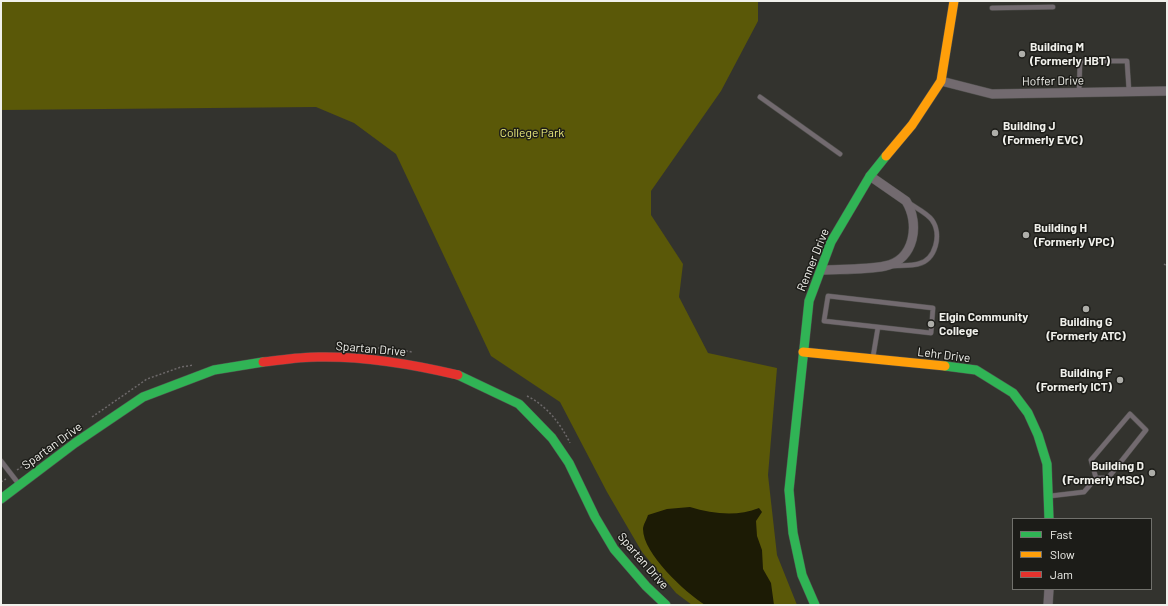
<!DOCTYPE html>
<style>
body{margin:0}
#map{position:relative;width:1168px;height:606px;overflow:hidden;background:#33332e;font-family:Barlow,sans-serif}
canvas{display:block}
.frame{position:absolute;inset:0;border:2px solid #f0f0eb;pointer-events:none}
.legend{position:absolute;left:1012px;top:518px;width:140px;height:72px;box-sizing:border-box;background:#1c1c18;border:1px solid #71716c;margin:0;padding:5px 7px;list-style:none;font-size:12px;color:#f0f0eb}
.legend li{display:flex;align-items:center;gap:8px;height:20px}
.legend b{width:20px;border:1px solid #71716c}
</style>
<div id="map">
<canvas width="1168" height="606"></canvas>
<div class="frame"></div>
<ul class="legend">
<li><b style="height:5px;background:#30b455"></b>Fast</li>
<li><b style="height:5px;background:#ff9f0a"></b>Slow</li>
<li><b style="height:5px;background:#e5322d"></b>Jam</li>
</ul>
</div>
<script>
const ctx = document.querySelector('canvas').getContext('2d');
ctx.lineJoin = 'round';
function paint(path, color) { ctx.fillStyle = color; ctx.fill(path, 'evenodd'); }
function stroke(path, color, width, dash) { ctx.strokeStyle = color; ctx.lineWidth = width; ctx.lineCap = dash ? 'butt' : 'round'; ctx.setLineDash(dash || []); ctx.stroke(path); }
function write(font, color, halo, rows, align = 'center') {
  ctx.font = font + ' Barlow,sans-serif'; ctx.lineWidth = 3; ctx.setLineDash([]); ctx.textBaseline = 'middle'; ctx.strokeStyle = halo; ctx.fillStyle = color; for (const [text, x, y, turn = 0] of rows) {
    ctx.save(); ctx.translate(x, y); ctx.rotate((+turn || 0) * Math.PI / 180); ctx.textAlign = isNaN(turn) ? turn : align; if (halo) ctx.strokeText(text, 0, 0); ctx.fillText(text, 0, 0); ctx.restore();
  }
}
paint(new Path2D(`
 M1 1H758V21L721 91 651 191V215L683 264 679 297 708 353 777 368 768 475 777 555 797 605H692L676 593 642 552 607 492 560 402 491 356 396 154 354 123 316 107 1 110Z`), '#5a5808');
paint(new Path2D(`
 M690 507C713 514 737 517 759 508L762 512 756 521 757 536 762 550 763 569 771 583 774 605H705C685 592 643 554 643 529 643 525 647 519 648 515L667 509Z`), '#1c1b05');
const lane = new Path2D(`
 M992 8 1053 7
 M1079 93 1080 61H1127L1129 91
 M760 97 840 154
 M893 266C901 265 911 266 918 264 936 260 942 234 932 220 927 213 916 208 909 203
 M873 357 878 327 931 333 933 308 828 296 824 321 878 327
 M1 461 18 483
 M1050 496 1084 492 1096 478 1091 460 1130 414 1146 430 1108 478H1096`);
const street = new Path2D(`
 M941 81 992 94 1167 91
 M821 270C841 269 866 270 885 266 915 260 920 223 906 201L870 176
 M1048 605 1049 589`);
const fast = new Path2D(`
 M945 366 976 370 1013 393 1028 413 1038 435 1047 464 1049 519
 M458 375 519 404 552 438 569 463 595 517 614 549 646 586 666 605
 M1 499 75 443 143 397 214 370 263 362
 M815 605 802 575 793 533 789 490 809 301 831 242 870 176 886 156`);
const slow = new Path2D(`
 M886 156 912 125 941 81 954 1
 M803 352 945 366`);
const jam = new Path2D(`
 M263 362C281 360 300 357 318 357 365 356 412 364 458 375`);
stroke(lane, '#50504d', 5.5);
stroke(street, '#50504d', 10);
stroke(fast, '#50504d', 10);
stroke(slow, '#50504d', 10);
stroke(jam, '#50504d', 10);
stroke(new Path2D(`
 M1164 264 1167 266
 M370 348H391L412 352
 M527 396C547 406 560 423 570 443
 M92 417 147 379 181 367 194 365
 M17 470 58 441
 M1 482 6 479
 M1165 605 1167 604`), '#6d696a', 1.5, [2, 2]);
stroke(lane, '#726a6f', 4.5);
stroke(street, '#726a6f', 9);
stroke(fast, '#30b455', 9);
stroke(slow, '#ff9f0a', 9);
stroke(jam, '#e5322d', 9);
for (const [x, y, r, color] of [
 [1022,54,4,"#aeaea9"],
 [995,133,4,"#aeaea9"],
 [1026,235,4,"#aeaea9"],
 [1086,309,4,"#aeaea9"],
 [931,324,4,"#aeaea9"],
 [1120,380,4,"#aeaea9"],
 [1152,473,4,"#aeaea9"]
]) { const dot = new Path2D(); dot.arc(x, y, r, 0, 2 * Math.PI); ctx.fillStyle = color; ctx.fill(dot); stroke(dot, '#1c1c18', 1.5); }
write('bold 12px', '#f0f0eb', '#1c1c18', [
 ["Building M",1030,47],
 ["(Formerly HBT)",1030,61],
 ["Building J",1003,126],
 ["(Formerly EVC)",1003,140],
 ["Building H",1034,228],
 ["(Formerly VPC)",1034,242],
 ["Elgin Community",939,317],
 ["College",939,331],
 ["Building G",1086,322,"center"],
 ["(Formerly ATC)",1086,336,"center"],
 ["Building F",1112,373,"right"],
 ["(Formerly ICT)",1112,387,"right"],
 ["Building D",1144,466,"right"],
 ["(Formerly MSC)",1144,480,"right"]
], 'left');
write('12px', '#f0f0eb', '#1c1c18', [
 ["Hoffer Drive",1053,81,-1],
 ["Renner Drive",813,260,-68],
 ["Spartan Drive",371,349,5],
 ["Lehr Drive",944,355,7],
 ["Spartan Drive",52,446,-36],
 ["Spartan Drive",643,561,49]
]);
write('12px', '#eae97a', '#1c1c18', [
 ["College Park",532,133]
]);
</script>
